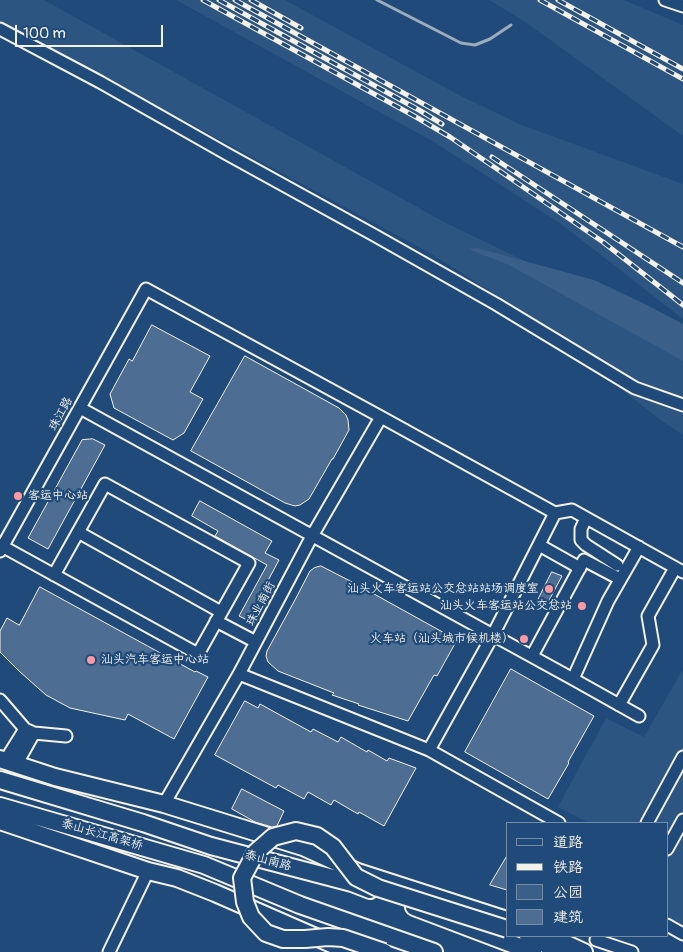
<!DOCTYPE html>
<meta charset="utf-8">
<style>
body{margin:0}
#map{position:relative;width:683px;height:952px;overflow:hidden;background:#1f4a7a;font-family:Pangolin,"LXGW WenKai TC",sans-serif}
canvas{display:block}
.legend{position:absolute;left:506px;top:822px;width:162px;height:115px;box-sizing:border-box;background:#1f4a7a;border:1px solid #748da6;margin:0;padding:6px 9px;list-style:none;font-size:15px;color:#f4f1e8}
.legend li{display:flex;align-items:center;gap:10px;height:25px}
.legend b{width:25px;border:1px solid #748da6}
.scale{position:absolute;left:15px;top:25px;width:148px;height:22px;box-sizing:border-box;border:2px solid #f4f1e8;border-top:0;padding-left:6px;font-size:15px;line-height:18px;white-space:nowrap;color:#f4f1e8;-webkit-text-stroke:4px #1f4a7a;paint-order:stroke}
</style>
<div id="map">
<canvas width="683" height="952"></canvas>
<ul class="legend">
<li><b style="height:6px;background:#1f4a7a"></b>道路</li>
<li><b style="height:6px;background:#f4f1e8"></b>铁路</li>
<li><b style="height:14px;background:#3a5f88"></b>公园</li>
<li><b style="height:14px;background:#4d6e92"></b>建筑</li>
</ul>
<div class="scale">100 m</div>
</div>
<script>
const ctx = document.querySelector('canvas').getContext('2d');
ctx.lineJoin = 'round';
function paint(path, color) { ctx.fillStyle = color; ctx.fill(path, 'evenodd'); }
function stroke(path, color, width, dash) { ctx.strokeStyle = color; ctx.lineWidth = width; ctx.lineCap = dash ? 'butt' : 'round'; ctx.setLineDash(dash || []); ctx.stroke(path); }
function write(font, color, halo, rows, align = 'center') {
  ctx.font = font + ' Pangolin,"LXGW WenKai TC",sans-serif'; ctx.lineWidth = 4.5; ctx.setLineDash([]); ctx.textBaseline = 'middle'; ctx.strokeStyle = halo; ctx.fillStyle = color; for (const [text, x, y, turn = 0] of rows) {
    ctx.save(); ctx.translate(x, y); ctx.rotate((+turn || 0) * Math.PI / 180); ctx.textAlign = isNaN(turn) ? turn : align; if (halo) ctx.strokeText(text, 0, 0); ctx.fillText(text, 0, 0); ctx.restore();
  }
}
paint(new Path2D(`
 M0 0H44L446 223 683 337V435L659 419 533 318 430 253 0 21Z
 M176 0H285L457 94 519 124 683 184V319L561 224 434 142Z
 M489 0H624L683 25V136L524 21Z
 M683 669V929L667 921V823H589L558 807 606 718 644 737Z`), '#2d5581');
paint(new Path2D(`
 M477 248 594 280 647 305 683 324V361L509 265 468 249Z`), '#3a5f88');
stroke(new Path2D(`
 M377 0 461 43 475 45 490 39 511 25`), '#9cacbb', 3);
const building = new Path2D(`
 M152 325 210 356 190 392 203 399 184 433 173 440 114 408 110 394 129 359 132 361Z
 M245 356 339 408 346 415 348 420 349 430 333 459H332L309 499 300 505 295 506 285 503 191 451Z
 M93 439 105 445 48 549 28 538 82 440Z
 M200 501 272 541 265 553 279 560 247 620 239 616 267 565 215 536 218 531 192 516Z
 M321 566 356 584 457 640 437 676 434 675 408 721 358 705 359 704 332 695 334 693 278 671 268 662 266 656 267 651 296 598 310 571 314 568Z
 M552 572 562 576 546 606 537 602Z
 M40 587 195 672 196 671 208 677 174 739 128 714 125 720 70 708 46 695 19 671 0 652V631L7 618 19 625Z
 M511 669 594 716 568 762 569 763 548 799 465 752Z
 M245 701 258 708 260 704 311 732 313 729 338 742 341 737 367 752 368 750 387 761 389 758 416 768 384 826 359 812 358 814 334 800 331 805 308 792 304 799 278 785 276 788 215 755Z
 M242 789 284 811 277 826 272 827 255 822 232 809Z
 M507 856V890L490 885Z`);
paint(building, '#4d6e92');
stroke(building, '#f4f1e8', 1);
const minor = new Path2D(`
 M665 0 683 6
 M0 29 100 82 227 154 374 235 496 304 635 388 683 405
 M80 408 573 679 639 716
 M586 518 581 529V540L586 545 617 565
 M78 532 221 612
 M0 545 198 654 249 563 105 484 54 575
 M539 545 580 568
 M0 551 146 289 381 417 555 513 572 510 683 572
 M216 621 256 642
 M532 656 584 560 620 579
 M239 674 429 750 559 823
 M573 679 608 601 639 547
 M0 700 25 729 34 733 66 736
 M619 705 653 645 648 616 675 568
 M429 750 493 635 555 513
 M5 761 25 729
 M16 765 34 733
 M164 804 239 674 312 536 381 417
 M647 823 683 757
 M667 849 683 820
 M667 925 683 934
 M596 940 632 952
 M109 952 148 871`);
const highway = new Path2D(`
 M0 759 55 777 164 804 303 847 358 872 507 920
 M0 780 143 823 211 846 352 883 370 890
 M0 806 204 865 300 905 434 952
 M0 821 148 871 177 878 215 893 350 952
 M414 907 533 952
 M528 936 559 951
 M549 936 584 952`);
stroke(minor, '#f4f1e8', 15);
stroke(highway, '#f4f1e8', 20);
stroke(minor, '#1f4a7a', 11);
stroke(highway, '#1f4a7a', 16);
const rail = new Path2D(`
 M203 0 416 117 450 137 497 169 603 242 683 305
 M219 0 419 110 442 124
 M235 0 683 247
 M251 0 301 28
 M540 0 683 79
 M558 0 683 69
 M492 157 683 283`);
stroke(rail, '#f4f1e8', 5);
stroke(rail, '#1f4a7a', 3, [9]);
const highwayBridge = new Path2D(`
 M384 952 343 938 328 937 305 939H283L266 933 251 917 245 902 242 878 256 852 273 837 296 831 317 836 333 847 356 877 378 888 507 929`);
stroke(highwayBridge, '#f4f1e8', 20, []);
stroke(highwayBridge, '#1f4a7a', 16);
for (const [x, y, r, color] of [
 [18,496,5,"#ff9aa2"],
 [549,589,5,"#ff9aa2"],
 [582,606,5,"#ff9aa2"],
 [524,639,5,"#ff9aa2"],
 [91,660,5,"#ff9aa2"]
]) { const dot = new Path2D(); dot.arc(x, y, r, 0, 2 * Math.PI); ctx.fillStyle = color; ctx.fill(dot); stroke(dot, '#1f4a7a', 2); }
write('12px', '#f4f1e8', '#1f4a7a', [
 ["珠江路",61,414,-61],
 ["珠业南街",261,604,-62],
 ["泰山长江高架桥",102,835,16],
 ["泰山南路",268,861,15]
]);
write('12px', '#f4f1e8', '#1f4a7a', [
 ["客运中心站",28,496,"left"],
 ["汕头火车客运站公交总站站场调度室",539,589],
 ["汕头火车客运站公交总站",572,606],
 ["火车站（汕头城市候机楼）",514,639],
 ["汕头汽车客运中心站",101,660,"left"]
], 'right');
</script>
